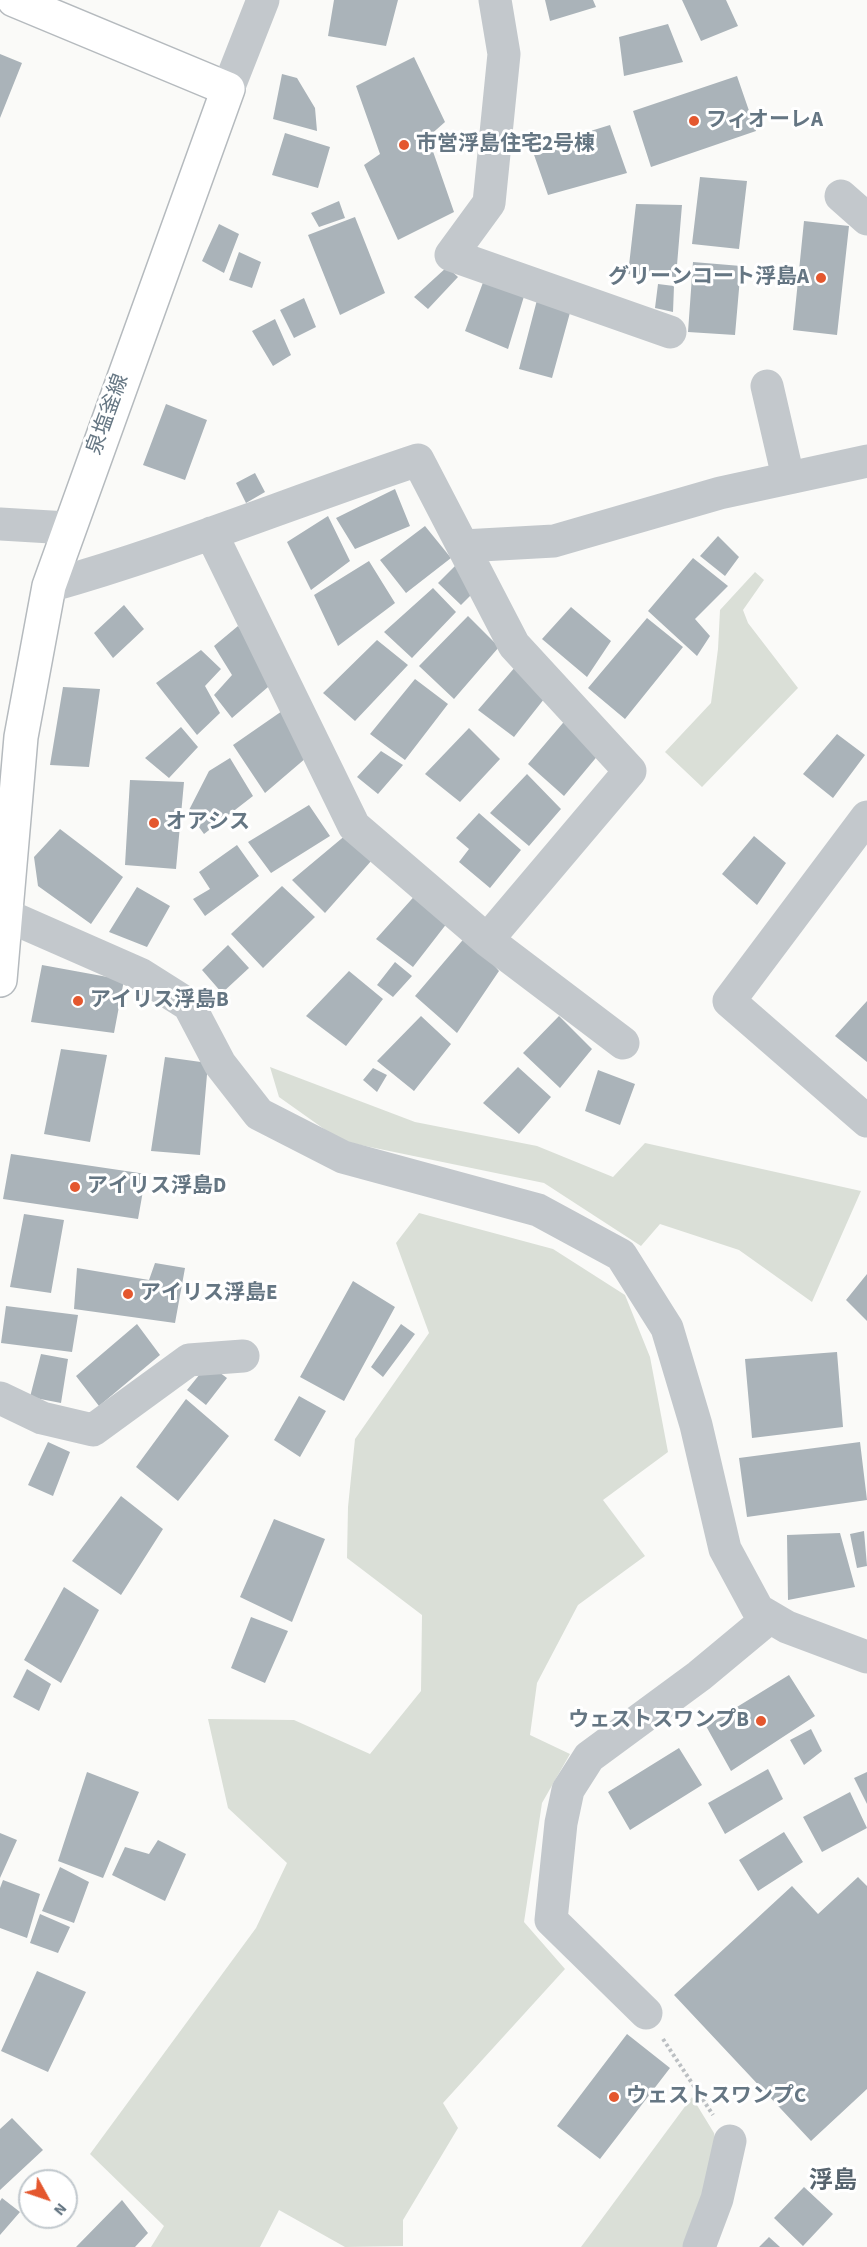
<!DOCTYPE html>
<meta charset="utf-8">
<style>
body{margin:0}
#map{position:relative;width:867px;height:2247px;overflow:hidden;background:#fafaf8;font-family:"Source Sans 3",sans-serif}
canvas{display:block}
.north{position:absolute;left:18px;top:2169px;width:60px;height:60px;box-sizing:border-box;background:#fff;border:2px solid #c1c8cd;border-radius:50%;rotate:130deg;font-size:16px;font-weight:700;line-height:24px;text-align:center;color:#657683}
.north::after{content:'';display:block;margin:auto;width:21px;height:27px;background:#e4572e;clip-path:polygon(50% 0,100% 100%,50% 72%,0 100%)}
</style>
<div id="map">
<canvas width="867" height="2247"></canvas>
<div class="north">N</div>
</div>
<script>
const ctx = document.querySelector('canvas').getContext('2d');
ctx.lineJoin = 'round';
function paint(path, color) { ctx.fillStyle = color; ctx.fill(path, 'evenodd'); }
function stroke(path, color, width, dash) { ctx.strokeStyle = color; ctx.lineWidth = width; ctx.lineCap = dash ? 'butt' : 'round'; ctx.setLineDash(dash || []); ctx.stroke(path); }
function write(font, color, halo, rows, align = 'center') {
  ctx.font = font + ' "Source Sans 3","Noto Sans JP",sans-serif'; ctx.lineWidth = 6; ctx.setLineDash([]); ctx.textBaseline = 'middle'; ctx.strokeStyle = halo; ctx.fillStyle = color; for (const [text, x, y, turn = 0] of rows) {
    ctx.save(); ctx.translate(x, y); ctx.rotate((+turn || 0) * Math.PI / 180); ctx.textAlign = isNaN(turn) ? turn : align; if (halo) ctx.strokeText(text, 0, 0); ctx.fillText(text, 0, 0); ctx.restore();
  }
}
paint(new Path2D(`
 M755 572 764 580 743 610 748 623 798 688 702 787 665 752 711 703 718 649 720 610Z
 M270 1067 415 1122 537 1146 613 1177 645 1143 861 1191 812 1302 739 1250 660 1224 641 1246 544 1183 341 1141 279 1097Z
 M419 1213 553 1249 625 1295 650 1357 668 1452 603 1500 645 1556 578 1605 537 1683 530 1735 570 1754 542 1803 524 1922 565 1969 443 2103 458 2128 403 2220V2246L345 2247 279 2210 260 2247H151L164 2226 90 2154 256 1928 287 1863 228 1808 208 1719 294 1720 370 1754 421 1691 422 1615 347 1558 348 1507 355 1439 429 1333 396 1243Z
 M692 2097 714 2133 719 2156 688 2247H581Z`), '#dadfd7');
paint(new Path2D(`
 M334 0H398L386 46 328 36Z
 M545 0H593L596 7 550 21Z
 M682 0H726L738 26 701 41Z
 M668 24 683 62 624 76 619 37Z
 M0 54 22 63 0 118Z
 M414 57 445 122 428 137 454 212 398 240 364 165 380 154 356 86Z
 M282 74 297 78 315 108 317 131 273 119Z
 M737 76 756 131 651 167 633 111Z
 M610 125 627 173 548 195 532 149Z
 M285 133 330 147 318 188 272 175Z
 M700 177 747 181 739 249 692 244Z
 M339 201 345 218 319 227 311 213Z
 M636 204 682 205 676 277 628 274Z
 M355 217 385 293 340 315 308 235Z
 M804 221 849 226 837 335 793 330Z
 M219 224 239 234 224 273 202 261Z
 M239 252 261 262 252 288 229 280Z
 M693 262 741 266 735 335 688 332Z
 M447 267 458 277 428 309 414 297Z
 M485 277 525 293 508 349 465 331Z
 M658 284 674 286 673 312 655 308Z
 M304 298 316 327 294 338 280 310Z
 M537 300 571 309 552 378 519 369Z
 M275 319 291 355 273 366 252 331Z
 M166 404 207 420 185 480 143 465Z
 M255 473 265 492 246 503 236 483Z
 M395 489 410 526 355 549 336 518Z
 M328 516 350 561 311 590 287 542Z
 M425 526 451 558 406 593 380 560Z
 M718 536 739 557 725 576 700 556Z
 M693 558 728 586 695 619 710 636 697 656 648 611Z
 M369 561 395 603 338 646 314 595Z
 M459 562 479 587 461 605 438 583Z
 M433 588 456 612 412 658 384 632Z
 M124 605 144 629 113 658 94 633Z
 M571 607 611 641 587 677 542 639Z
 M468 616 499 647 454 699 419 666Z
 M647 618 683 647 625 719 588 688Z
 M238 626 275 681 232 718 214 695 232 675 214 646Z
 M377 640 408 665 355 721 323 693Z
 M201 650 221 669 205 686 220 713 197 735 156 683Z
 M516 666 548 694 514 737 478 710Z
 M415 679 448 704 405 760 370 734Z
 M63 687 100 689 89 767 50 765Z
 M285 709 313 752 265 793 233 745Z
 M568 717 605 747 564 796 528 764Z
 M181 727 198 747 169 778 145 758Z
 M469 728 500 759 460 802 425 774Z
 M837 734 865 755 833 798 803 774Z
 M381 751 403 765 378 794 357 777Z
 M230 758 253 796 204 834 188 812 209 771Z
 M527 774 561 809 529 846 490 813Z
 M130 780 184 782 176 869 125 865Z
 M309 805 330 836 271 873 248 842Z
 M479 813 521 850 490 888 459 862 469 849 456 838Z
 M60 829 123 877 91 924 38 886 34 857Z
 M347 834 372 860 325 913 292 880Z
 M754 836 786 863 757 905 722 874Z
 M237 845 259 876 205 916 193 899 210 889 199 872Z
 M282 886 315 917 263 968 231 934Z
 M137 887 170 906 147 947 109 932Z
 M419 891 451 918 413 967 376 939Z
 M467 935 499 971 457 1033 415 996Z
 M228 945 249 968 222 993 202 970Z
 M395 962 412 976 393 997 377 985Z
 M42 965 124 980 114 1033 31 1022Z
 M349 971 383 999 346 1046 306 1016Z
 M867 1001V1062L835 1036Z
 M421 1016 451 1044 414 1091 377 1061Z
 M559 1016 592 1049 560 1088 523 1053Z
 M61 1049 107 1055 90 1142 44 1134Z
 M165 1057 208 1063 200 1155 151 1151Z
 M518 1067 551 1097 519 1134 483 1103Z
 M373 1068 387 1075 377 1092 363 1080Z
 M598 1070 635 1084 620 1125 585 1111Z
 M11 1154 146 1174 138 1219 3 1199Z
 M24 1214 64 1220 51 1293 10 1287Z
 M155 1263 185 1268 175 1323 74 1309 77 1268 149 1280Z
 M867 1274V1321L846 1300Z
 M353 1281 395 1307 344 1401 300 1377Z
 M6 1306 78 1315 72 1352 1 1343Z
 M137 1324 160 1355 99 1406 76 1376Z
 M401 1324 415 1334 383 1377 371 1367Z
 M837 1352 843 1427 752 1438 745 1359Z
 M41 1354 68 1359 61 1403 30 1397Z
 M208 1364 227 1378 206 1405 187 1390Z
 M299 1396 326 1411 300 1457 274 1440Z
 M186 1399 229 1436 178 1501 136 1467Z
 M48 1442 70 1452 53 1496 28 1485Z
 M860 1442 867 1500 747 1517 739 1458Z
 M121 1496 163 1529 121 1595 72 1561Z
 M274 1519 325 1539 292 1622 240 1597Z
 M864 1531 867 1566 857 1568 850 1534Z
 M840 1533 855 1587 788 1600 787 1535Z
 M64 1587 99 1610 61 1683 24 1660Z
 M251 1617 288 1631 265 1683 231 1668Z
 M27 1669 51 1684 39 1711 13 1697Z
 M789 1675 815 1716 731 1771 706 1726Z
 M811 1729 822 1751 804 1765 790 1740Z
 M679 1748 702 1785 630 1830 608 1792Z
 M768 1769 783 1799 725 1834 708 1803Z
 M87 1772 139 1792 103 1878 58 1861Z
 M867 1772V1804L854 1778Z
 M850 1792 867 1828 822 1852 803 1817Z
 M784 1832 803 1862 758 1891 739 1860Z
 M0 1833 17 1840 0 1878Z
 M158 1840 186 1854 165 1901 112 1875 125 1847 149 1854Z
 M60 1867 89 1882 74 1923 42 1911Z
 M858 1877 867 1886V2089L811 2141 674 1995 792 1886 818 1914Z
 M3 1880 40 1894 27 1938 0 1928V1888Z
 M40 1914 70 1927 58 1953 30 1943Z
 M37 1971 86 1992 48 2072 1 2051Z
 M627 2034 670 2068 600 2159 557 2126Z
 M12 2118 43 2150 0 2190V2129Z
 M804 2187 833 2214 803 2246 774 2218Z
 M2 2198 20 2212 0 2235V2201Z
 M122 2200 148 2233 135 2247H76Z
 M769 2237 780 2247H759Z`), '#aab3b9');
const primary = new Path2D(`
 M0 980 21 737 49 586 228 89 14 0`);
stroke(primary, '#b5babe', 36);
stroke(new Path2D(`
 M663 2039 713 2115`), '#bbbfc2', 4, [3, 3]);
stroke(new Path2D(`
 M495 0 504 54 489 203 451 255 670 332
 M841 196 867 219
 M767 386 788 477
 M211 533 354 826 487 940 623 1043
 M463 546 554 541 720 493 867 461
 M49 586C174 551 294 501 418 460L514 645 630 771 487 940
 M867 817 729 1001 867 1121
 M6 915 140 974 189 1005 220 1064 259 1114 343 1157 538 1210 621 1255 667 1328 696 1425 725 1549 758 1610 787 1627 867 1657
 M0 1398 42 1418 93 1430 189 1360 243 1356
 M646 2013 551 1920 561 1823 568 1790 589 1757 699 1676 770 1617
 M699 2247 717 2199 730 2141`), '#c3c8cc', 33);
stroke(new Path2D(`
 M228 89 263 0
 M0 524 68 528`), '#c3c8cc', 33);
stroke(primary, '#fff', 33);
for (const [x, y, r, color] of [
 [694,121,6,"#e4572e"],
 [404,145,6,"#e4572e"],
 [821,278,6,"#e4572e"],
 [154,823,6,"#e4572e"],
 [78,1001,6,"#e4572e"],
 [75,1187,6,"#e4572e"],
 [128,1294,6,"#e4572e"],
 [761,1721,6,"#e4572e"],
 [614,2097,6,"#e4572e"]
]) { const dot = new Path2D(); dot.arc(x, y, r, 0, 2 * Math.PI); ctx.fillStyle = color; ctx.fill(dot); stroke(dot, '#fff', 2); }
write('bold 21px', '#657683', '#fff', [
 ["フィオーレA",706,121],
 ["市営浮島住宅2号棟",416,145],
 ["グリーンコート浮島A",809,278,"right"],
 ["オアシス",166,823],
 ["アイリス浮島B",90,1001],
 ["アイリス浮島D",87,1187],
 ["アイリス浮島E",140,1294],
 ["ウェストスワンプB",749,1721,"right"],
 ["ウェストスワンプC",626,2097]
], 'left');
write('21px', '#657683', '#fff', [
 ["泉塩釜線",109,415,-70]
]);
write('bold 24px', '#57646e', '#fff', [
 ["浮島",833,2183]
]);
</script>
